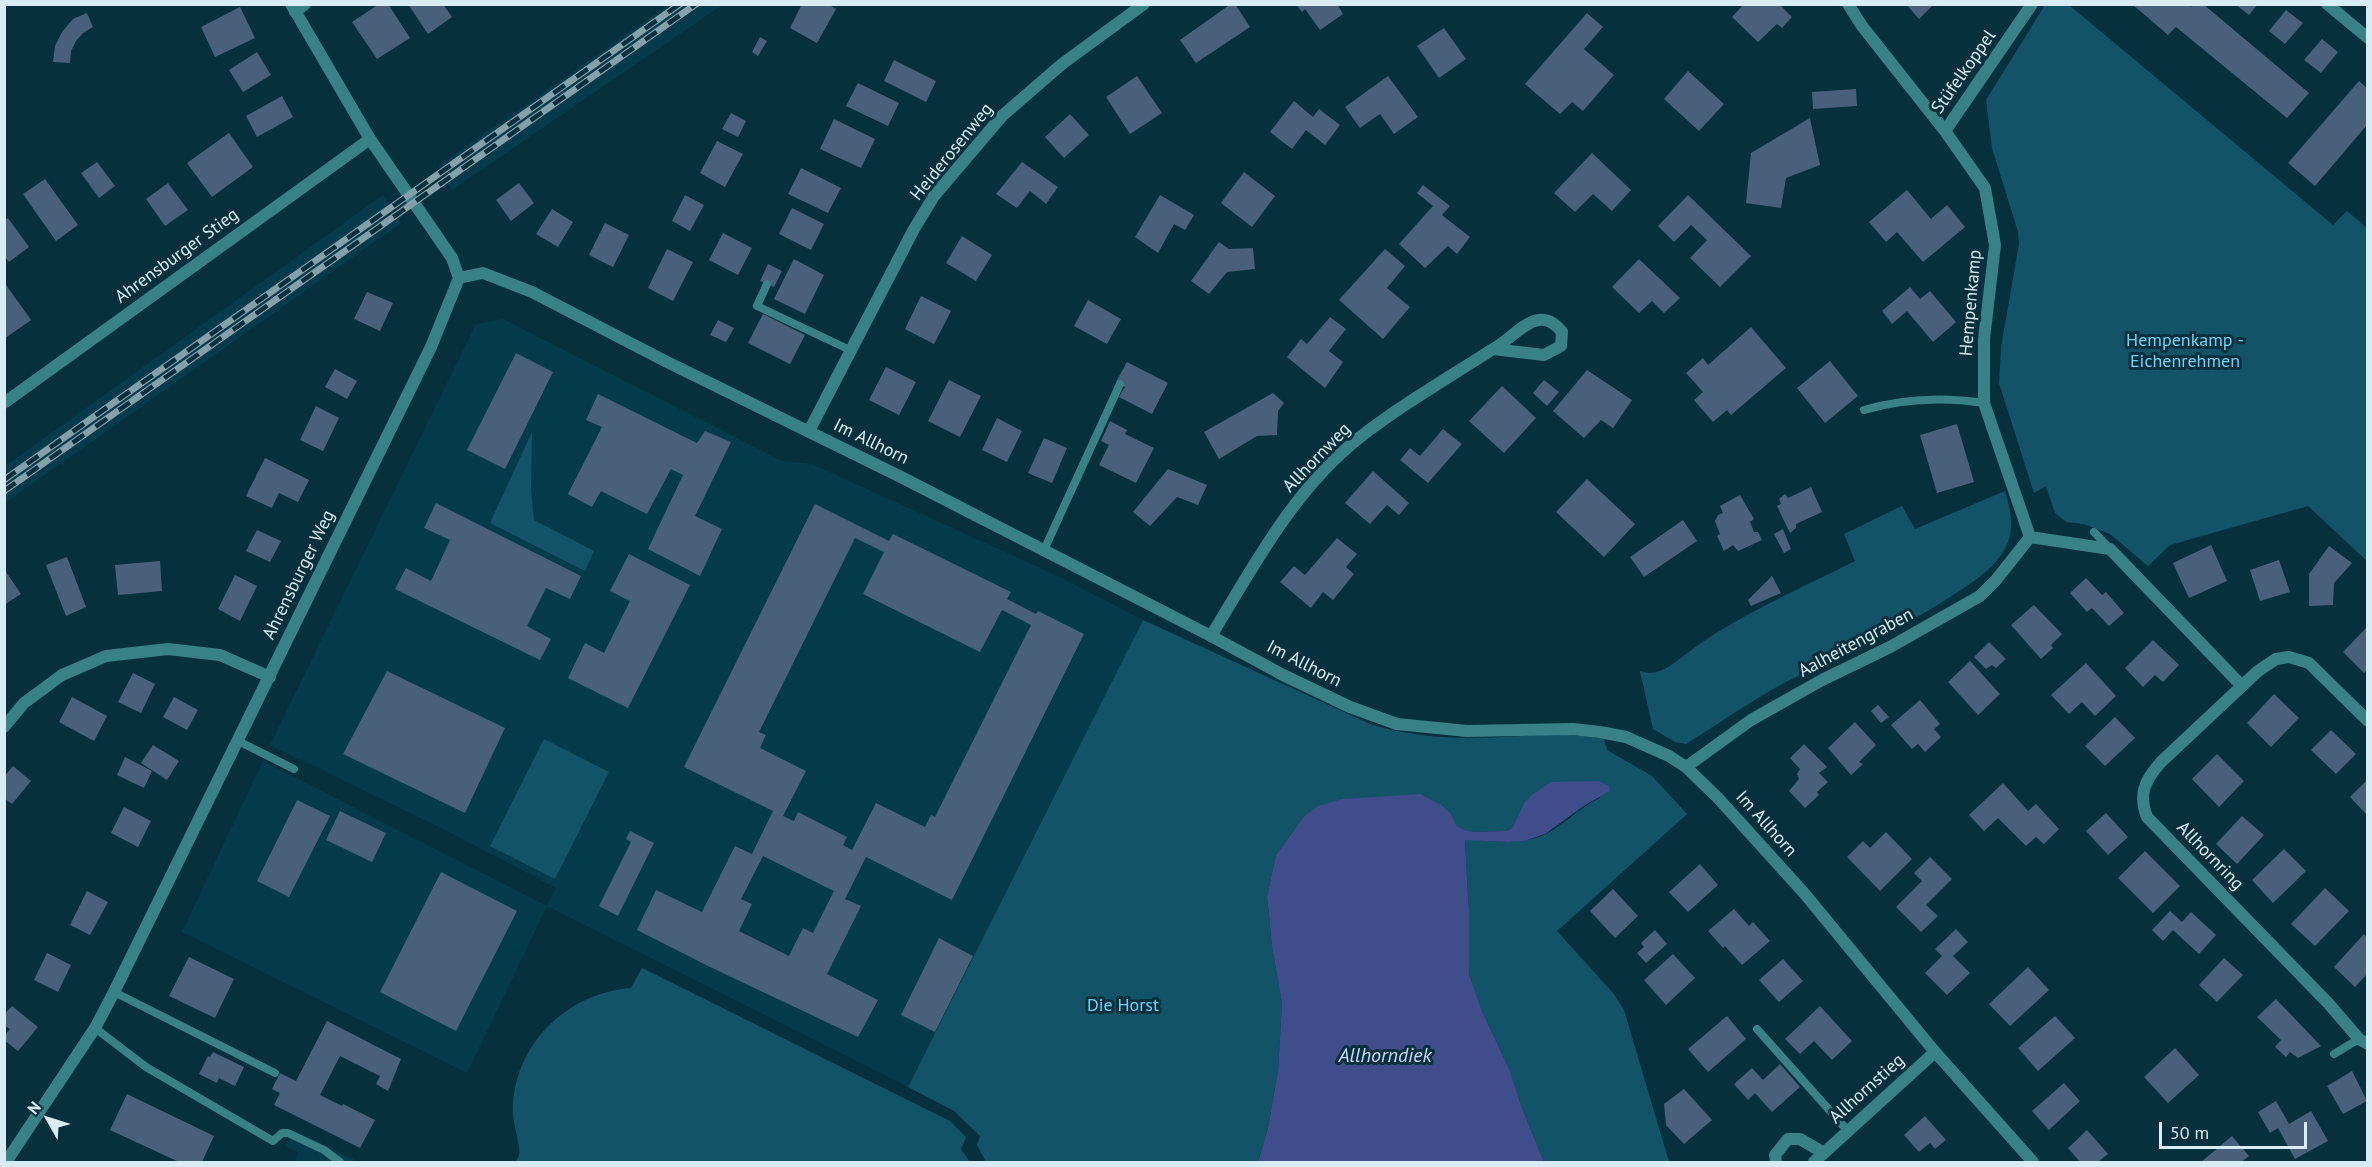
<!DOCTYPE html>
<meta charset="utf-8">
<style>
body{margin:0}
#map{position:relative;width:2372px;height:1167px;overflow:hidden;background:#07303e;font-family:"PT Sans",sans-serif}
canvas{display:block}
.frame{position:absolute;inset:0;border:6px solid #d8ecf5;pointer-events:none}
.north{position:absolute;left:18px;top:1089px;width:60px;height:60px;-webkit-text-stroke:4px #07303e;paint-order:stroke;rotate:309deg;font-size:16px;font-weight:700;line-height:24px;text-align:center;color:#d8ecf5}
.north::after{content:'';display:block;margin:auto;width:21px;height:27px;background:#d8ecf5;clip-path:polygon(50% 0,100% 100%,50% 72%,0 100%)}
.scale{position:absolute;left:2159px;top:1122px;width:148px;height:27px;box-sizing:border-box;border:3px solid #d8ecf5;border-top:0;padding-left:8px;font-size:18px;line-height:21px;white-space:nowrap;color:#d8ecf5;-webkit-text-stroke:4px #07303e;paint-order:stroke}
</style>
<div id="map">
<canvas width="2372" height="1167"></canvas>
<div class="frame"></div>
<div class="north">N</div>
<div class="scale">50 m</div>
</div>
<script>
const ctx = document.querySelector('canvas').getContext('2d');
ctx.lineJoin = 'round';
function paint(path, color) { ctx.fillStyle = color; ctx.fill(path, 'evenodd'); }
function stroke(path, color, width, dash) { ctx.strokeStyle = color; ctx.lineWidth = width; ctx.lineCap = dash ? 'butt' : 'round'; ctx.setLineDash(dash || []); ctx.stroke(path); }
function write(font, color, halo, rows, align = 'center') {
  ctx.font = font + ' "PT Sans",sans-serif'; ctx.lineWidth = 6; ctx.setLineDash([]); ctx.textBaseline = 'middle'; ctx.strokeStyle = halo; ctx.fillStyle = color; for (const [text, x, y, turn = 0] of rows) {
    ctx.save(); ctx.translate(x, y); ctx.rotate((+turn || 0) * Math.PI / 180); ctx.textAlign = isNaN(turn) ? turn : align; if (halo) ctx.strokeText(text, 0, 0); ctx.fillText(text, 0, 0); ctx.restore();
  }
}
paint(new Path2D(`
 M668 5H722L452 190 438 166Z
 M383 195 401 223 5 503V466Z
 M503 319 782 461 812 464 1060 577 1143 620 908 1087 547 906 467 1073 182 932 263 761 547 906 556 888 443 829 270 745 476 324Z
 M294 1130 359 1162H294L299 1152 285 1146Z`), '#043b4b');
paint(new Path2D(`
 M2045 5H2069L2333 225 2347 211 2367 228V561L2308 506 2170 545 2148 566 2110 534 2084 524 2066 522 2055 513 2046 486 2034 493 1999 383 2001 347 2019 244 2018 232 1992 148 1986 100Z
 M532 432 531 490 534 520 594 551 585 571 490 523Z
 M2005 491C2011 510 2015 530 2005 549 1993 570 1970 584 1950 597 1895 633 1833 656 1775 688 1745 705 1716 725 1686 744L1675 742 1653 729 1640 671C1660 678 1673 663 1689 652 1736 616 1802 588 1855 561L1844 534 1902 506 1915 529Z
 M1143 620 1370 724C1402 734 1437 738 1470 738 1515 738 1560 730 1604 739L1607 750 1652 776 1687 814 1557 931 1613 993 1624 1010 1669 1162H1544L1522 1108 1510 1071 1482 1011 1469 974V912L1465 839C1493 841 1527 847 1553 830 1570 819 1580 807 1600 798L1599 782H1569L1524 803 1512 828 1507 831 1475 832 1465 830 1457 826 1451 814 1376 798 1342 799 1304 816 1276 855 1267 896 1272 947 1282 1003 1278 1070 1268 1128 1258 1162H986L977 1145 980 1136 954 1111 908 1087Z
 M544 739 609 772 555 879 490 846Z
 M642 968 950 1121 966 1137 961 1149 970 1162H515C517 1160 519 1157 519 1154 521 1148 513 1123 513 1113 512 1046 566 993 631 988Z`), '#135368');
paint(new Path2D(`
 M1599 781 1609 786 1610 791 1585 805 1545 834 1524 841 1507 842 1465 840 1469 912V974L1482 1011 1510 1071 1522 1108 1544 1162H1258L1268 1128 1278 1070 1282 1003 1272 947 1267 896 1276 855 1304 816 1318 806 1342 799 1420 794 1441 805 1451 814 1457 826 1465 830 1475 832 1507 831 1512 828 1524 803 1532 795 1551 782Z`), '#3f4d8b');
paint(new Path2D(`
 M379 4H388L410 38 377 59 352 22Z
 M408 4H443L452 17 428 34Z
 M802 4H828L836 9 817 43 790 28Z
 M1231 4H1235L1250 27 1196 63 1180 40Z
 M1296 4H1337L1343 14 1320 30 1305 9 1302 12Z
 M1744 4H1779L1792 17 1782 28 1777 24 1758 42 1732 17Z
 M1906 4H1934L1919 19Z
 M2132 4H2189L2191 7 2193 4H2203L2309 93 2287 118 2176 27 2168 35Z
 M2235 4H2258L2249 15Z
 M240 7 255 38 215 57 201 27Z
 M2286 10 2303 23 2285 44 2269 31Z
 M87 13 93 27 83 33 76 41 71 51 70 63 53 62 55 46 62 32 73 19Z
 M1587 13 1603 27 1584 49 1614 75 1583 111 1572 102 1560 114 1525 84Z
 M1444 28 1466 59 1439 78 1417 46Z
 M760 37 767 41 758 56 752 52Z
 M2322 39 2338 52 2321 73 2304 60Z
 M257 52 271 75 243 92 229 70Z
 M894 60 936 81 926 102 884 81Z
 M1688 71 1724 104 1699 131 1664 99Z
 M1137 76 1162 113 1130 134 1106 97Z
 M1388 76 1418 117 1394 134 1380 114 1360 128 1345 107Z
 M2359 81 2367 88V125L2315 186 2288 163Z
 M858 83 899 103 888 126 846 106Z
 M1856 89 1857 106 1813 109 1812 92Z
 M282 96 293 117 257 137 246 116Z
 M1294 101 1313 117 1319 109 1340 125 1325 145 1306 130 1292 149 1270 132Z
 M731 113 746 121 738 137 722 129Z
 M1070 114 1089 135 1064 158 1045 137Z
 M1810 118 1820 165 1786 178 1781 208 1746 203 1751 153Z
 M834 119 875 139 861 168 820 149Z
 M229 133 253 167 212 197 187 163Z
 M717 141 743 154 725 187 700 173Z
 M1592 153 1631 190 1612 211 1593 194 1575 212 1554 193Z
 M97 162 115 186 99 198 81 173Z
 M1022 162 1058 187 1046 204 1030 191 1017 208 996 194Z
 M801 168 841 188 828 213 788 194Z
 M1244 172 1275 196 1252 227 1221 203Z
 M45 179 78 225 56 241 23 194Z
 M168 183 188 210 165 226 146 199Z
 M519 183 534 203 511 221 496 200Z
 M1423 185 1450 206 1442 215 1470 237 1457 254 1448 246 1425 268 1399 244 1433 206 1417 193Z
 M1907 190 1931 219 1947 205 1965 227 1923 262 1897 232 1886 242 1869 222Z
 M685 195 704 205 690 231 672 221Z
 M1160 195 1194 215 1185 230 1174 224 1158 253 1135 237Z
 M1688 195 1751 256 1720 287 1690 258 1707 240 1691 225 1674 242 1658 226Z
 M792 208 824 224 811 250 779 234Z
 M552 209 573 222 558 247 536 234Z
 M8 218 29 247 9 262 4 256V221Z
 M605 223 629 235 613 267 589 255Z
 M723 233 752 248 738 275 709 260Z
 M962 236 992 255 976 281 946 263Z
 M1219 242 1229 249 1253 248 1255 269 1227 272 1209 294 1191 281Z
 M667 249 693 262 673 301 648 288Z
 M1385 249 1405 266 1387 288 1410 307 1383 339 1339 300Z
 M794 259 824 275 805 314 774 299Z
 M1639 259 1680 298 1664 313 1652 301 1639 313 1612 287Z
 M768 264 782 271 774 287 760 281Z
 M4 282 31 320 4 339Z
 M1910 287 1920 299 1930 291 1956 322 1933 342 1907 311 1892 324 1882 311Z
 M367 292 393 303 380 331 354 319Z
 M921 296 951 311 934 344 905 329Z
 M1088 300 1121 319 1107 344 1074 326Z
 M763 314 805 335 790 364 748 343Z
 M1330 317 1346 329 1329 351 1343 362 1325 388 1287 357 1301 339 1307 344Z
 M718 320 734 328 726 342 710 335Z
 M1751 327 1786 368 1731 415 1727 410 1713 422 1694 400 1703 392 1686 373 1703 358 1708 365Z
 M516 353 553 372 505 469 467 450Z
 M1830 361 1858 396 1825 423 1797 388Z
 M1127 362 1168 383 1152 414 1119 397 1125 387 1116 382Z
 M886 367 916 382 899 415 869 400Z
 M335 369 357 381 347 399 325 387Z
 M1587 370 1632 400 1613 428 1601 420 1584 438 1553 411Z
 M949 380 981 396 960 437 928 421Z
 M1544 380 1559 392 1547 406 1533 393Z
 M1502 386 1536 418 1504 453 1469 421Z
 M1273 393 1284 403 1278 411 1277 435 1257 436 1219 459 1204 432Z
 M598 394 697 443 705 431 731 442 695 516 722 529 700 576 648 549 683 475 671 469 647 514 601 491 592 507 568 494 602 427 586 420Z
 M316 406 339 418 323 451 300 440Z
 M997 418 1022 431 1007 462 982 450Z
 M1110 421 1127 430 1125 434 1154 448 1136 483 1099 465 1109 445 1101 441Z
 M1957 424 1974 482 1937 493 1920 435Z
 M1443 429 1462 444 1428 483 1400 460 1410 448 1420 456Z
 M1044 438 1067 448 1052 483 1028 473Z
 M265 458 309 480 298 502 279 493 272 508 246 496Z
 M1168 469 1207 485 1198 505 1177 497 1150 526 1133 512Z
 M1373 471 1409 503 1399 515 1387 505 1370 524 1345 503Z
 M1587 479 1635 524 1604 557 1556 512Z
 M1811 487 1822 512 1796 524V528L1790 533 1777 506 1781 504 1779 499 1785 494 1788 498Z
 M1740 495 1754 519 1750 522 1754 532H1758L1762 540 1738 551 1733 545 1724 551 1717 536 1720 534 1715 521 1718 515 1723 513 1720 506Z
 M436 503 581 576 570 599 546 588 527 626 551 639 540 660 395 589 406 568 431 581 450 540 424 528Z
 M815 504 889 541 893 534 1011 592 1007 599 1036 614 1038 611 1084 634 952 900 866 857 845 899 861 906 827 974 878 1000 858 1037 708 966 637 930 656 890 702 912 735 846 752 854 773 811 684 767ZM855 538 884 552 863 594 980 652 1002 610 1031 625 935 817 931 815 925 827 876 803 852 850 843 845 847 837 798 812 794 821 783 816 806 771 760 748 766 735 759 732ZM763 856 834 891 813 933 803 928 789 956 739 931 752 904 741 899Z
 M1683 520 1697 541 1644 577 1630 557Z
 M1783 529 1791 549 1784 553 1774 534Z
 M257 530 281 541 270 562 246 551Z
 M1337 538 1357 554 1346 567 1354 574 1333 600 1323 592 1311 608 1280 582 1294 566 1305 575Z
 M2211 545 2227 581 2189 598 2173 563Z
 M2329 546 2352 563 2334 583 2333 605 2309 606V574Z
 M629 554 690 585 628 708 568 678 585 643 604 653 630 601 610 591Z
 M67 557 86 607 66 616 46 565Z
 M2279 560 2290 592 2260 601 2250 570Z
 M160 561 162 591 118 595 115 565Z
 M4 569 21 594 4 605Z
 M235 575 257 586 240 621 218 609Z
 M1772 576 1781 593 1751 606 1748 600Z
 M2086 578 2102 595 2106 592 2124 613 2109 626 2092 608 2087 612 2070 593Z
 M2034 605 2062 634 2051 645 2053 648 2041 659 2011 625Z
 M2367 627V670L2364 673 2343 652Z
 M2153 640 2179 665 2163 682 2155 675 2143 687 2125 668Z
 M1989 642 2006 659 1996 668 1992 665 1986 669 1974 657Z
 M1970 661 2000 694 1978 715 1948 682Z
 M2086 663 2116 696 2095 716 2082 702 2069 714 2051 695Z
 M387 671 505 728 465 813 343 754Z
 M133 673 155 684 141 713 118 702Z
 M2274 694 2299 718 2271 747 2247 723Z
 M72 697 107 716 94 741 59 722Z
 M174 697 198 710 187 730 163 717Z
 M1920 700 1940 724 1934 729 1941 737 1925 752 1918 744 1912 749 1891 725Z
 M1878 705 1889 717 1881 723 1871 711Z
 M2115 717 2135 738 2105 766 2085 746Z
 M1855 722 1876 745 1859 762 1863 764 1851 775 1828 748Z
 M2331 730 2356 754 2336 774 2311 750Z
 M1804 744 1827 767 1819 773 1828 782 1817 792 1819 795 1805 808 1789 791 1799 779 1797 774 1800 769 1790 758Z
 M153 745 179 761 167 780 141 763Z
 M2217 754 2244 781 2219 807 2192 779Z
 M125 757 152 771 144 788 117 775Z
 M13 766 31 781 12 804 4 798V777Z
 M2367 780V815L2350 797Z
 M2003 783 2028 811 2036 804 2059 829 2044 844 2036 837 2026 846 1998 818 1984 831 1969 815Z
 M297 800 330 816 289 897 257 881Z
 M124 807 151 821 138 847 111 833Z
 M340 811 386 833 372 862 326 840Z
 M2106 813 2128 837 2108 855 2086 831Z
 M2242 816 2264 835 2237 864 2216 844Z
 M630 831 654 843 618 916 599 906 631 842 626 839Z
 M1886 832 1912 859 1880 891 1847 857 1863 841 1870 848Z
 M2284 849 2306 871 2273 903 2252 880Z
 M2145 851 2180 886 2153 913 2118 878Z
 M1930 857 1952 879 1926 905 1938 916 1921 932 1896 907 1922 881 1914 873Z
 M1700 864 1718 885 1688 912 1669 892Z
 M441 872 517 911 456 1031 380 992Z
 M2325 888 2349 911 2315 946 2291 924Z
 M1613 889 1638 916 1615 938 1590 911Z
 M87 891 108 902 90 935 70 925Z
 M1734 909 1749 926 1753 922 1770 941 1742 965 1725 946 1723 948 1708 931Z
 M2170 911 2182 922 2191 912 2216 935 2199 954 2173 930 2163 941 2152 930Z
 M1956 929 1968 942 1953 956 1970 973 1947 995 1925 973 1942 956 1935 949Z
 M1655 930 1667 944 1646 963 1637 953 1644 947 1641 943Z
 M2364 934 2367 938V974L2355 987 2334 967Z
 M939 938 973 956 935 1032 901 1015Z
 M47 953 71 965 58 992 34 980Z
 M1673 954 1695 978 1666 1005 1644 980Z
 M189 957 234 979 215 1018 169 996Z
 M2224 958 2243 975 2217 1002 2199 985Z
 M1783 959 1803 981 1779 1002 1759 980Z
 M2028 967 2049 990 2010 1026 1989 1004Z
 M2276 999 2321 1046 2298 1058 2290 1052 2286 1057 2275 1047 2281 1040 2257 1017Z
 M12 1006 38 1027 18 1051 4 1040V1037L10 1029 4 1025V1015Z
 M1820 1006 1852 1041 1832 1060 1814 1041 1800 1054 1785 1039Z
 M1727 1016 1746 1039 1708 1072 1688 1049Z
 M2055 1016 2075 1038 2038 1071 2018 1048Z
 M327 1021 401 1059 388 1091 376 1084 380 1076 340 1056 320 1095 342 1106 343 1104 375 1120 360 1148 274 1105 280 1093 272 1089 280 1073 296 1081Z
 M2175 1048 2199 1075 2168 1103 2144 1077Z
 M213 1052 244 1067 235 1086 219 1078 217 1083 199 1074 208 1056 210 1057Z
 M1780 1064 1800 1087 1772 1112 1755 1093 1748 1100 1734 1084 1752 1068 1763 1080Z
 M2352 1071 2367 1101 2343 1114 2327 1086Z
 M2064 1083 2080 1101 2049 1130 2032 1111Z
 M1684 1089 1712 1120 1684 1144 1666 1125 1664 1104Z
 M127 1094 214 1136 202 1162H179L110 1130Z
 M2276 1101 2289 1124 2311 1111 2328 1141 2295 1159 2278 1128 2270 1133 2258 1112Z
 M1925 1116 1946 1140 1935 1149 1930 1143 1919 1152 1904 1135Z
 M2087 1130 2108 1154 2098 1162H2080L2068 1148Z
 M2232 1136 2249 1156 2241 1162H2201Z`), '#486079');
stroke(new Path2D(`
 M767 284 757 306 852 351
 M1864 410C1902 399 1945 397 1984 403
 M2094 532 2110 549
 M1044 550 1120 384
 M238 741 294 769
 M114 992 275 1073
 M95 1028 146 1067 273 1141 282 1133H288L324 1150 340 1162
 M1757 1029 1848 1131
 M2334 1054 2359 1039`), '#378187', 8);
stroke(new Path2D(`
 M1848 4 1862 26 1945 131 1985 188 1995 245 1984 339V403L2030 537
 M2327 4 2368 38
 M295 12 305 4
 M1945 131 2032 4
 M459 278 483 273 532 292 665 361 901 477 1211 636 1283 675 1350 707 1397 724 1467 731 1573 729 1600 732 1626 737 1669 756 1686 767 1718 798 1804 893 1935 1052 2033 1162
 M4 403 370 139
 M809 431 914 229 934 196 1002 116 1062 64 1144 4
 M2030 537 2110 549 2242 686
 M1211 636C1253 567 1294 489 1359 438 1401 405 1448 378 1493 349 1516 337 1538 301 1562 332L1561 346 1544 355 1493 349
 M2368 721 2309 663 2289 657 2276 659 2258 671 2161 762C2145 780 2138 794 2147 817L2328 1003 2359 1039 2368 1044
 M4 727 24 703 62 675 106 656 168 649 220 655 270 677
 M1686 767 1751 720 1822 680 1890 647 1980 596 1996 580 2030 537
 M6 1162 95 1028 114 992 431 347 459 278 452 258 370 139 291 4
 M1776 1162 1775 1155 1788 1139H1800L1824 1153
 M1814 1162 1935 1052`), '#378187', 12);
const rail = new Path2D(`
 M4 480 680 4
 M4 491 696 4`);
stroke(rail, '#84a0ab', 7);
stroke(rail, '#07303e', 4.5, [14]);
write('18px', '#d8ecf5', '#07303e', [
 ["Stüfelkoppel",1964,72,-55],
 ["Heiderosenweg",952,152,-51],
 ["Ahrensburger Stieg",177,256,-36],
 ["Hempenkamp",1971,303,-85],
 ["Im Allhorn",871,442,26],
 ["Allhornweg",1317,458,-46],
 ["Ahrensburger Weg",299,575,-64],
 ["Aalheitengraben",1856,643,-28],
 ["Im Allhorn",1304,664,27],
 ["Im Allhorn",1766,824,48],
 ["Allhornring",2210,856,46],
 ["Allhornstieg",1867,1089,-42]
]);
write('18px', '#6fd2f8', '#07303e', [
 ["Hempenkamp -",2185,341],
 ["Eichenrehmen",2185,362],
 ["Die Horst",1123,1006]
]);
write('italic 20px', '#ced9ff', '#07303e', [
 ["Allhorndiek",1385,1056]
]);
</script>
